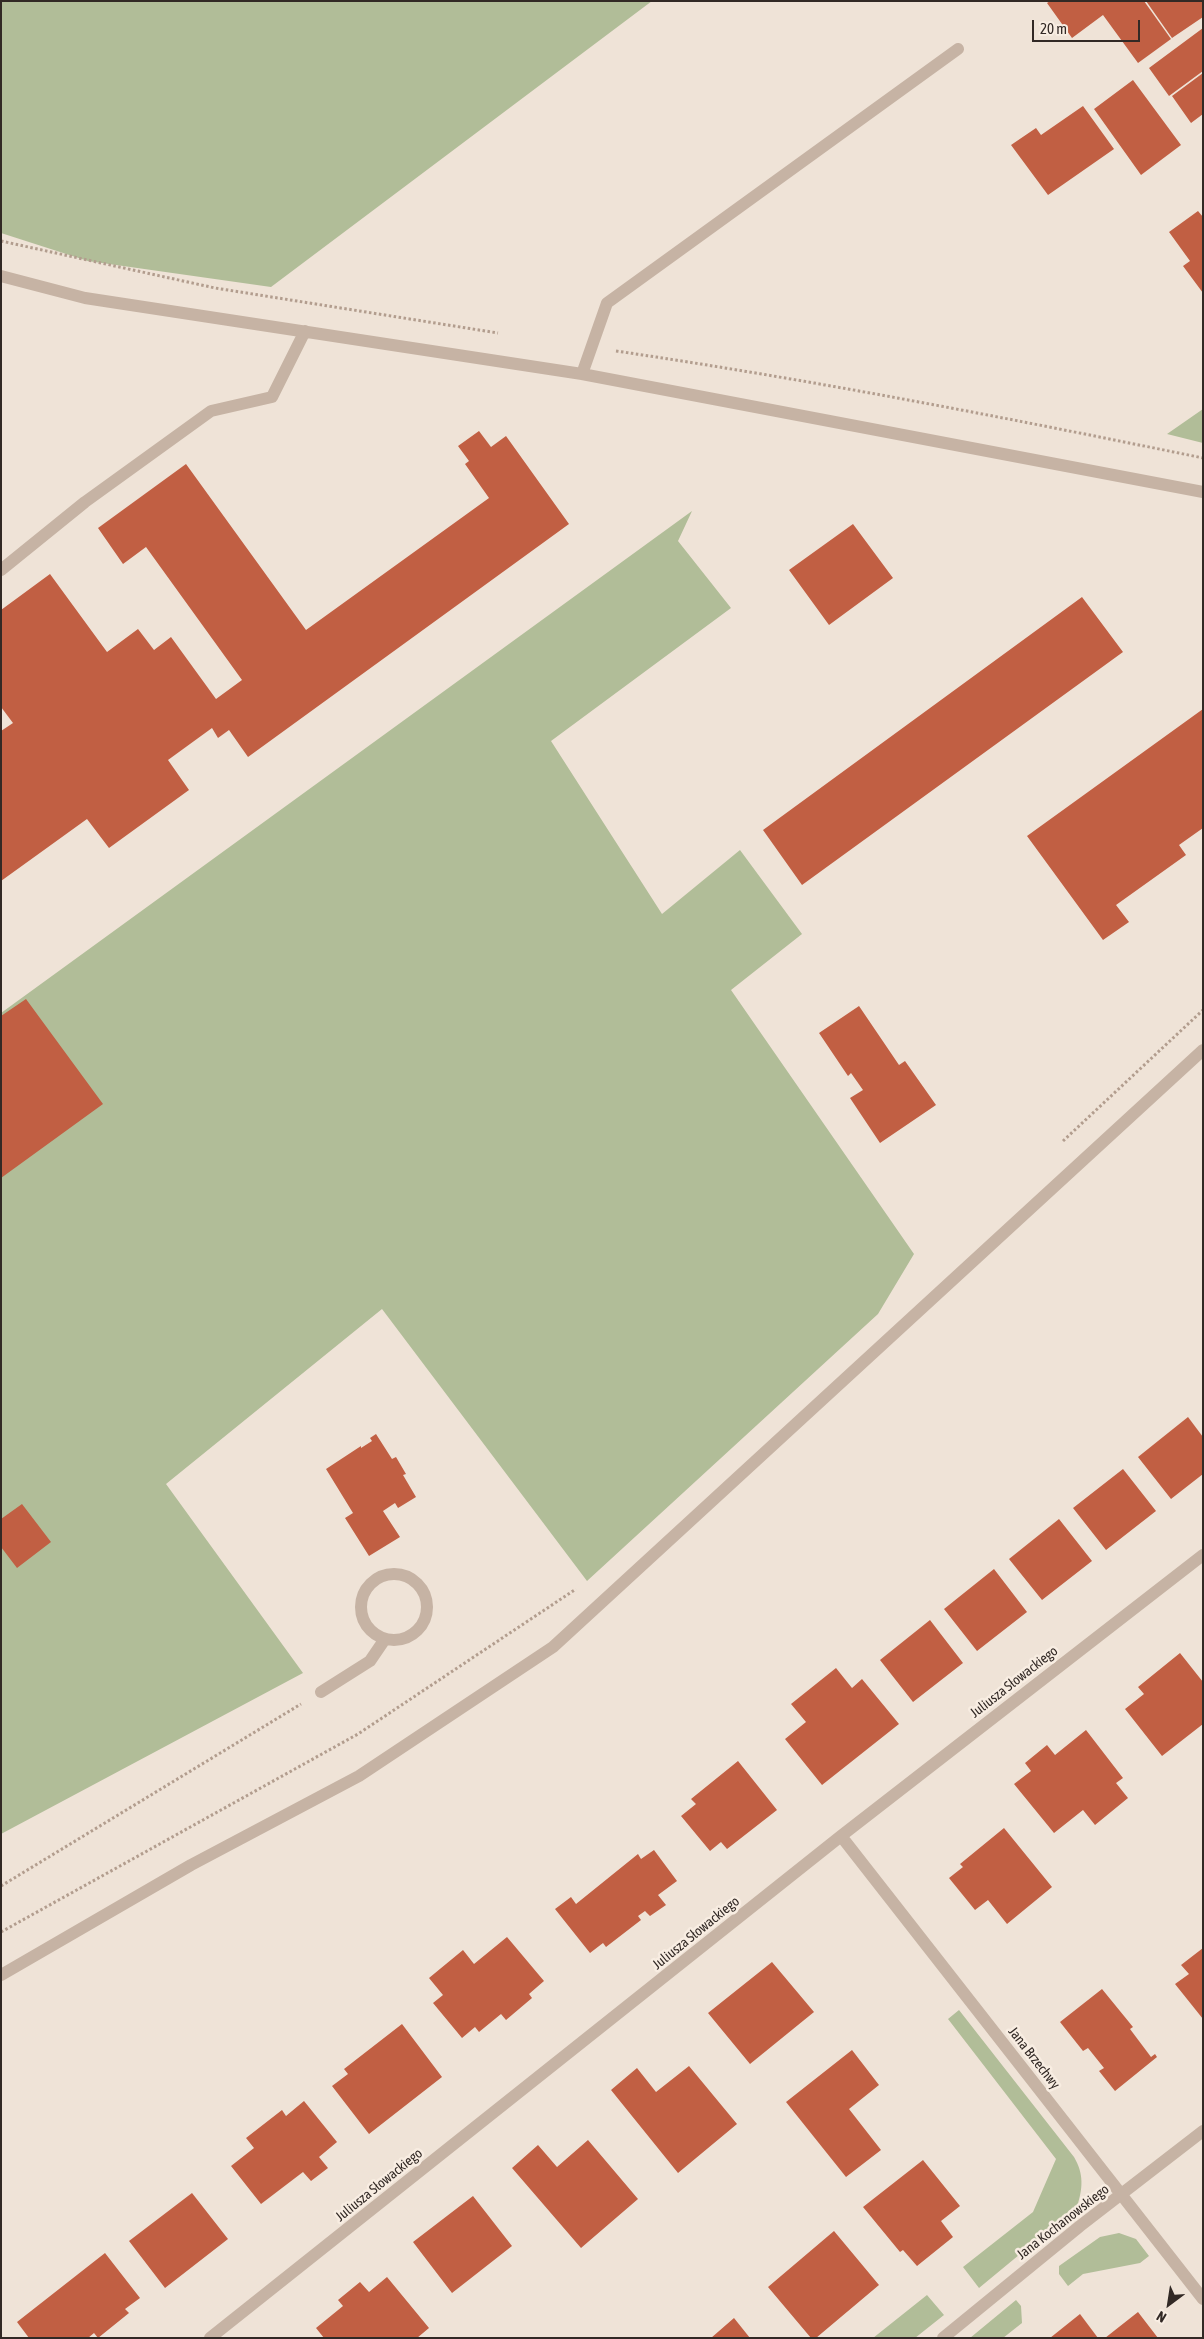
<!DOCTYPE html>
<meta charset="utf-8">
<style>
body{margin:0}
#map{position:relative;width:1204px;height:2339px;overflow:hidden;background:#efe3d7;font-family:"Asap Condensed",sans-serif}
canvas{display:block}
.frame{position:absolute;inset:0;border:2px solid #322925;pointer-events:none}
.north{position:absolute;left:1144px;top:2279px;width:50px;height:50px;-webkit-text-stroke:4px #f8ede2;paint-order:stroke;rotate:211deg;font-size:14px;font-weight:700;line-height:20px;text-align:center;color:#322925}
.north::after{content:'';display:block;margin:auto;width:18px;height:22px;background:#322925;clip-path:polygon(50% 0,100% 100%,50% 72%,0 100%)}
.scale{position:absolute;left:1032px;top:20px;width:108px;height:22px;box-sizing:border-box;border:2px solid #322925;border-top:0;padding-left:6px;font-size:15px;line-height:18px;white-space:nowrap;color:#322925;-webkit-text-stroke:4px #f8ede2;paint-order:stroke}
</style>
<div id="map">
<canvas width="1204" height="2339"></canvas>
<div class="frame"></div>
<div class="north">N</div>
<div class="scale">20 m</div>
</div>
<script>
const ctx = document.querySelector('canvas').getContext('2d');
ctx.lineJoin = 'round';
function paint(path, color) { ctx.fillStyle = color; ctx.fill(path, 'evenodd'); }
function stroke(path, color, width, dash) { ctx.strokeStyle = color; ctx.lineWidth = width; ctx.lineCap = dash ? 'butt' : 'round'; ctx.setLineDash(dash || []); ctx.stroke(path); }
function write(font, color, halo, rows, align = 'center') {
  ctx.font = font + ' "Asap Condensed",sans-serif'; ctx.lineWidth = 5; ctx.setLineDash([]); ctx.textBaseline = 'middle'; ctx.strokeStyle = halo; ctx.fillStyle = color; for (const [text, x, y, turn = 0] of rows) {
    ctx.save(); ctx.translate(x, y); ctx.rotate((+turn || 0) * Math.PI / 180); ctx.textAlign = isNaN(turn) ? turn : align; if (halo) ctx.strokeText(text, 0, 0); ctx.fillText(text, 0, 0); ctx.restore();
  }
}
paint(new Path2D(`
 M1 1H652L271 287 88 261 1 233Z
 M1203 409V443L1167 434Z
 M692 511 678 541 731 608 551 741 662 914 740 850 802 934 731 990 914 1254 878 1314 587 1581 382 1309 166 1484 303 1673 1 1834V1013Z
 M959 2010 1074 2157C1084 2174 1083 2188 1077 2207L979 2288 963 2267 1033 2212 1056 2159 948 2019Z
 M1119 2233 1136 2239 1149 2256 1140 2263 1083 2274 1068 2286 1059 2274V2266L1100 2237Z
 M927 2295 944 2315 915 2338H873Z
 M1016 2300 1021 2306 1022 2323 1003 2338H970Z`), '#b1bd98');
paint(new Path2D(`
 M1050 1H1144L1171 39 1138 63 1103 15 1072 38 1047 3Z
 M1146 1H1203V17L1172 38Z
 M1203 28V71L1169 96 1149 68Z
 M1203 73V114L1191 123 1172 96Z
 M1133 80 1181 145 1141 175 1094 109Z
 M1083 106 1114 149 1048 195 1011 145 1036 128 1041 135Z
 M1198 211 1203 217V293L1183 266 1190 261 1169 232Z
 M479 431 491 447 506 436 569 524 248 757 229 730 218 738 212 728 168 760 189 790 109 848 87 819 1 881V731L13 723 1 707V610L50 574 107 652 138 629 154 650 171 637 216 699 242 680 146 547 123 564 98 528 186 464 306 630 489 498 465 464 469 461 458 446Z
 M853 524 893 578 829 625 789 570Z
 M1082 597 1123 652 802 885 763 830Z
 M1203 709V828L1179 845 1186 855 1116 905 1129 922 1103 940 1027 836Z
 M26 999 103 1104 1 1178V1016Z
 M859 1006 899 1065 905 1061 936 1105 880 1143 850 1098 863 1090 851 1073 848 1076 819 1033Z
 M1188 1417 1203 1437V1474L1171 1499 1138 1457Z
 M376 1434 392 1459 396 1457 406 1474 403 1475 416 1497 398 1508 395 1503 383 1511 400 1537 369 1556 345 1518 353 1513 326 1469 361 1446V1448L372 1441 370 1438Z
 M1123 1469 1156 1511 1106 1550 1073 1508Z
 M22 1504 51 1542 17 1568 1 1547V1519Z
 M1059 1519 1092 1561 1042 1600 1009 1559Z
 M994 1569 1027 1612 977 1651 944 1609Z
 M930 1620 963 1663 913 1702 880 1660Z
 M1180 1653 1203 1682V1724L1162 1756 1125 1709 1144 1694 1138 1687Z
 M836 1668 852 1688 862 1679 899 1724 822 1785 785 1739 806 1722 791 1704Z
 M1086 1730 1123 1778 1116 1783 1128 1798 1095 1825 1083 1810 1054 1833 1014 1784 1031 1771 1025 1763 1047 1745 1055 1755Z
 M738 1761 777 1810 727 1849 721 1842 710 1851 681 1816 696 1804 691 1799Z
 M1004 1828 1052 1887 1007 1924 988 1900 975 1910 949 1878 963 1867 960 1864Z
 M654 1850 677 1881 658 1895 666 1905 650 1916 645 1911 638 1916 641 1920 606 1947 603 1943 590 1953 555 1909 571 1897 576 1904 638 1854 641 1859Z
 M507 1937 544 1981 529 1994 532 1998 506 2020 501 2014 479 2032 475 2027 462 2038 433 2003 443 1995 429 1978 463 1950 474 1964Z
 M1203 1948V2019L1175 1984 1189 1974 1181 1965Z
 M772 1962 814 2012 750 2064 708 2013Z
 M1102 1989 1133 2027 1130 2029 1151 2057 1155 2054 1157 2057 1115 2091 1099 2071 1104 2068 1088 2048 1083 2051 1060 2022Z
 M402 2024 442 2077 369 2134 332 2086 348 2074 344 2069Z
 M852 2050 879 2085 849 2109 881 2150 846 2177 786 2102Z
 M689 2066 737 2124 678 2173 611 2090 637 2068 656 2092Z
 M304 2101 337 2142 319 2157 328 2168 311 2181 303 2172 261 2204 231 2166 254 2148 246 2138 282 2110 286 2116Z
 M588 2140 638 2199 581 2248 512 2168 538 2145 557 2167Z
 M923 2160 960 2206 941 2221 953 2237 917 2266 903 2250 900 2252 863 2207Z
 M192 2193 228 2239 165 2288 129 2241Z
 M473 2196 512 2246 452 2293 413 2242Z
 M834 2231 879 2285 816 2338H811L768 2287Z
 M105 2253 140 2298 125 2309 129 2313 98 2338 94 2333 88 2338H29L17 2322Z
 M387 2277 429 2328 417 2338H324L316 2328 343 2306 338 2300 360 2282 369 2292Z
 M1138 2312 1158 2338H1105Z
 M1080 2314 1098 2338H1050Z
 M734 2318 750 2338H711Z`), '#c15f43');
stroke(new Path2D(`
 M1 241 215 288 498 333
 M616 351C813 380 1008 418 1203 458
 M1063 1141 1203 1010
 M1 1886 301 1704
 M1 1932 358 1734 576 1589`), '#b29d8e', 3, [2.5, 2.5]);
stroke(new Path2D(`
 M1 276 85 298 582 374 1203 492
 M582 374 607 303 958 49
 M1 570 85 502 211 411 272 397 305 331
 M361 1607a33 33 0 1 1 66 0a33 33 0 1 1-66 0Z
 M321 1692 370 1661 385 1639
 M841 1836 1203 2299
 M1 1975 191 1865 359 1776 553 1647 1203 1050
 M210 2338 841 1836 1203 1555
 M943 2338 1080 2226 1203 2131`), '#c6b3a4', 12);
write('14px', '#322925', '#f8ede2', [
 ["Juliusza Słowackiego",1014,1682,-38],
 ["Juliusza Słowackiego",696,1933,-39],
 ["Jana Brzechwy",1034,2058,52],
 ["Juliusza Słowackiego",379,2185,-39],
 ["Jana Kochanowskiego",1063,2222,-38]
]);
</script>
